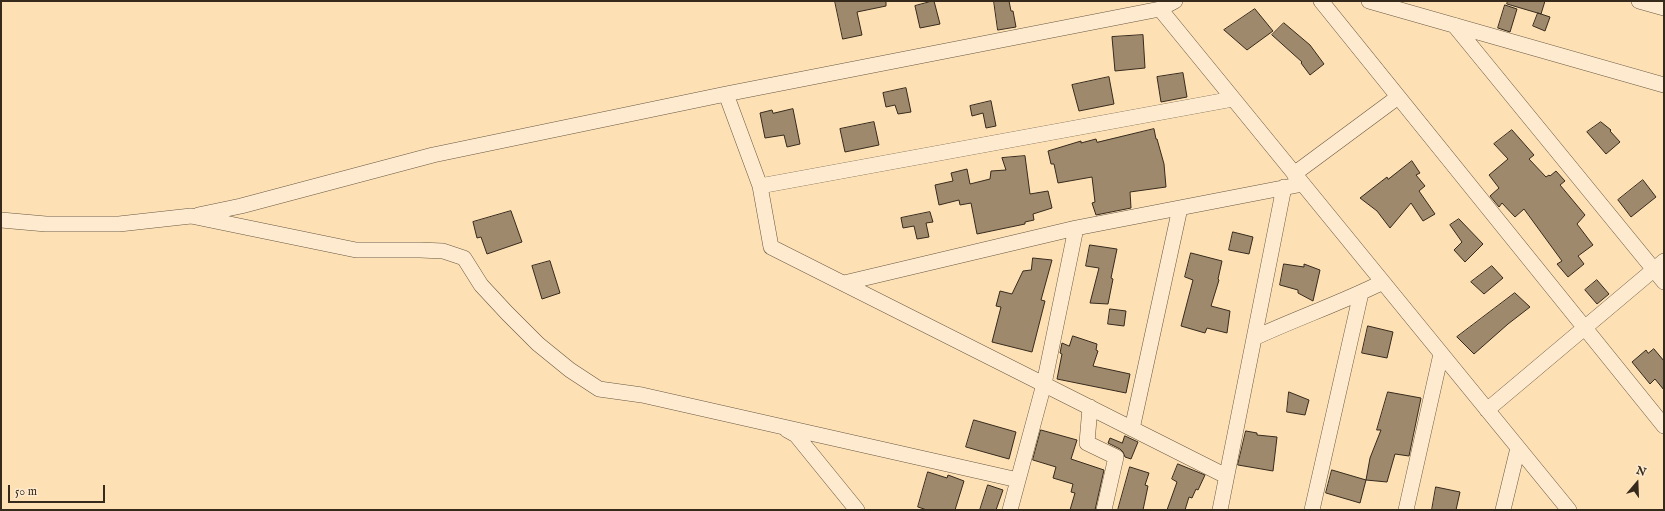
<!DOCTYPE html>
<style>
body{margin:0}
#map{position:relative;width:1665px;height:511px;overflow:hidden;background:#fee0b5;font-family:"IM FELL English",serif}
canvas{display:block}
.frame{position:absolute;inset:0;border:2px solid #362a1c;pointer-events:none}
.north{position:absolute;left:1617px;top:463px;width:40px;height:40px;-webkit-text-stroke:3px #feebcf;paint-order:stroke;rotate:19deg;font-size:11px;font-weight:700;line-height:16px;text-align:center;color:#362a1c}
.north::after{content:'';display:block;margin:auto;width:14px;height:18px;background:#362a1c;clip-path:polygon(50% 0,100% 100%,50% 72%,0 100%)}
.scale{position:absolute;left:8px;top:485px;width:97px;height:18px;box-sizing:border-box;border:2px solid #362a1c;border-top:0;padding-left:5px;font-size:12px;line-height:14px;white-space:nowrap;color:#362a1c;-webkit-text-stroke:3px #feebcf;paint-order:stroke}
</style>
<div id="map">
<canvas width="1665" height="511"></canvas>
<div class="frame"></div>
<div class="north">N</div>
<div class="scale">50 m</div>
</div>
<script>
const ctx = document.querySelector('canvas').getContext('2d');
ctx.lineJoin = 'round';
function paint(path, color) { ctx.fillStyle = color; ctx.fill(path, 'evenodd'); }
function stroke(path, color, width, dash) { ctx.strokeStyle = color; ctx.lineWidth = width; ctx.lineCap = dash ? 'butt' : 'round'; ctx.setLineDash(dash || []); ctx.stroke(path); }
const building = new Path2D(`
 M835 1H886V6L857 12 862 35 843 39Z
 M934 1 940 24 920 28 915 6Z
 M994 1H1009L1011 11H1013L1016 27 998 30Z
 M1508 1H1545L1541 14 1507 4Z
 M1505 5 1517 9 1510 32 1498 28Z
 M1255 9 1273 31 1247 50 1224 30Z
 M1538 13 1550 17 1545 31 1533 26Z
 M1284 23 1310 45 1324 64 1310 75 1301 63 1302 62 1272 35Z
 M1143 35 1145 68 1115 71 1112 37Z
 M1183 73 1187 97 1161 102 1157 77Z
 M1109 77 1114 104 1079 111 1072 85Z
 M906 88 911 112 898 114 895 105 886 107 883 93Z
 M991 101 996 126 986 128 983 113 972 116 970 106Z
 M793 109 800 144 787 147 784 135 765 138 760 113 772 110 773 113Z
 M874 122 879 145 845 152 840 129Z
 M1601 122 1611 130 1610 131 1620 142 1606 154 1587 132Z
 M1154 129 1156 139H1157L1164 164 1166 187 1130 192 1131 208 1096 215 1092 203 1095 202 1092 177 1058 183 1054 164H1051L1048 151 1081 141V143L1096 139 1097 142Z
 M1512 130 1534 155 1529 159 1546 177 1549 175 1550 176 1556 171 1565 181 1560 185 1585 215 1577 224 1593 245 1578 256 1584 264 1568 277 1557 264 1562 261 1524 209 1515 217 1502 203 1499 207 1490 196 1499 188 1489 175 1508 159 1494 144Z
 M1025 156 1030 194 1048 191 1052 208 1033 214 1034 220 1025 222V224L977 234 971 203 960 205 959 200 939 205 935 185 953 181 951 173 967 169 970 184 990 179 991 171 1006 170 1002 158Z
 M1412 161 1420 173 1416 175 1425 186 1419 191 1435 214 1423 221 1411 203 1390 228 1377 211 1360 198 1387 177 1388 179Z
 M1643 180 1656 197 1631 217 1618 200Z
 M511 211 522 242 487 254 481 237 477 238 473 222Z
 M930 212 933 222 926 223 929 237 917 239 914 226 903 228 901 218Z
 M1459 219 1483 244 1465 262 1454 250 1462 242 1450 225Z
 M1233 232 1253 237 1249 254 1229 250Z
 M1090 245 1117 249 1111 278 1113 279 1108 304 1090 303 1099 268 1086 266Z
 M1191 253 1222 261 1218 279 1219 280 1211 306 1230 311 1227 333 1207 328 1205 333 1181 326 1193 280 1185 277Z
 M1033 258 1052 260 1041 300 1045 301 1032 352 992 342 1001 307 996 306 1000 291 1012 294 1023 271 1031 270Z
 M550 261 560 293 542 299 532 266Z
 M1284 264 1304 267V264L1320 270 1313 301 1298 293V290L1280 285Z
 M1492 266 1503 278 1484 294 1471 282Z
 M1597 280 1609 294 1597 304 1585 290Z
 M1515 293 1530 307 1508 324 1474 354 1457 337Z
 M1110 309 1126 311 1124 326 1108 324Z
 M1368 326 1393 332 1387 358 1362 353Z
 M1073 336 1097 344 1096 350 1098 351 1093 366 1130 374 1126 393 1057 379 1062 354 1060 353 1062 343 1069 346Z
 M1654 349 1664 361V390L1655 379 1650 384 1632 362 1646 350 1648 353Z
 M1289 392 1309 400 1305 415 1287 412Z
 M1388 392 1421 398 1409 456 1395 454 1387 482 1366 480 1370 458 1381 430H1377Z
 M974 420 1016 432 1009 459 966 447Z
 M1041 430 1077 440 1071 459 1104 470 1095 510H1070L1075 493 1071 492 1073 484 1053 478 1056 467 1033 460Z
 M1246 431 1257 433V435L1277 437 1273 471 1238 465Z
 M1125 436 1138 442 1131 459 1125 457 1123 452 1120 449 1108 443 1110 438 1122 443Z
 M1178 464 1205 475 1198 490 1196 489 1192 498 1189 497 1185 510H1167L1177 482 1172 479Z
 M1130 467 1149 473 1145 485 1148 486 1143 510H1118Z
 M1332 470 1366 480 1360 503 1326 493Z
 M928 472 947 478 948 475 964 481 955 510H927L918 507Z
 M988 485 1003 490 996 510H980Z
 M1436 487 1460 492 1456 510H1432Z`);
paint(building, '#9e896c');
stroke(building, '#362a1c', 1);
const minor = new Path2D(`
 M1321 1 1664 426
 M1369 1 1664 85
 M1639 1 1664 8
 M1160 9 1569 510
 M1454 25 1664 282
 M726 94 760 186 771 247 1226 476
 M1294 174 1398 97
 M760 186 1233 99
 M198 215 241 206 433 155 726 94 1160 9 1175 1
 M1 220 46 224H119L191 216 356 250H420L443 251 464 258 481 285 507 313 538 344 570 370 599 389 642 395 1018 480
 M844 283 1076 228 1303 184
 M1254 338C1297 318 1341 303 1383 282
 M1090 407 1087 443 1116 457 1104 510
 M1487 410 1664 261
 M1132 429 1180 208
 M787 430 796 435 857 510
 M1010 510 1044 384 1076 228
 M1220 510 1284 187
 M1312 510 1361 293
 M1406 510 1441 354
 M1503 510 1518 448`);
stroke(minor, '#685842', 16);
stroke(minor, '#feebcf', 15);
</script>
